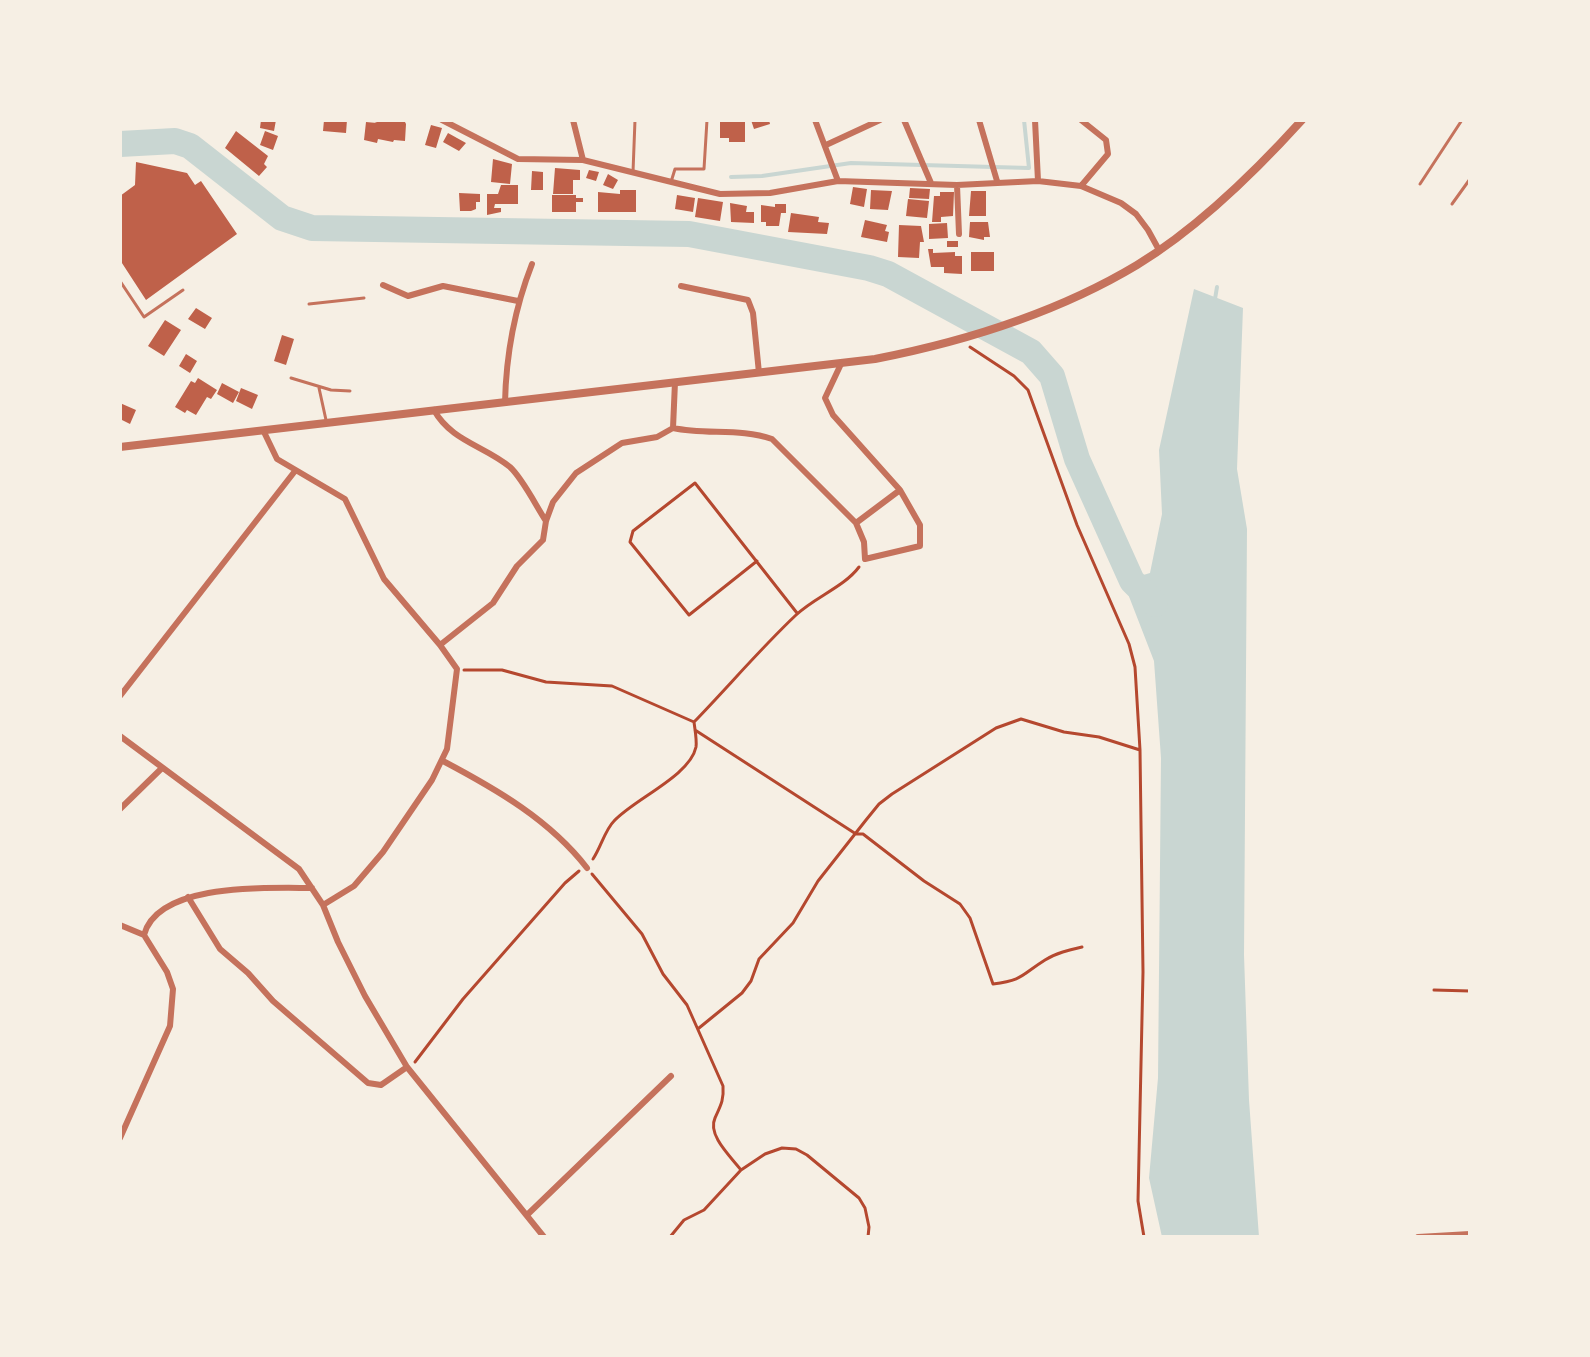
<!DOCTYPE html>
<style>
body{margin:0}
#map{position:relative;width:1590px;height:1357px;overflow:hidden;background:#f6efe4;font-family:"Titillium Web",sans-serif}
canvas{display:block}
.frame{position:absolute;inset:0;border:122px solid #f6efe4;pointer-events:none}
</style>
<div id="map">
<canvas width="1590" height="1357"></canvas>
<div class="frame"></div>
</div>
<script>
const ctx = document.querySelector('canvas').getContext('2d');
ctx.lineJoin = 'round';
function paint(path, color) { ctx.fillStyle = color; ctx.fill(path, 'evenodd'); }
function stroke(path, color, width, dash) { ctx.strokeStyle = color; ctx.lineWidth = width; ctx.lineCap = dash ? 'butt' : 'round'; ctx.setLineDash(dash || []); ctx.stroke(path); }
paint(new Path2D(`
 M1194 289 1243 308 1237 469 1247 529 1244 955 1249 1100 1259 1237H1162L1149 1178 1158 1078 1161 758 1154 661 1123 581 1150 573 1162 514 1159 450Z`), '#c9d6d2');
stroke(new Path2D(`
 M731 177 762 176 851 163 1029 168 1024 120
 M1215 299 1217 287`), '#c9d6d2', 4);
stroke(new Path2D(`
 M120 144 175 141 190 146 282 218 312 228 689 234 869 268 888 274 1031 352 1052 376 1077 459 1132 581 1155 604`), '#c9d6d2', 26);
paint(new Path2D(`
 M261 120H276L274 131 260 128Z
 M324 120H347L346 133 323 131Z
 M370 120H404L406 124 405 141 394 140 393 142 378 139 377 143 364 140 366 122 377 123Z
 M751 120H769L770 124 754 129Z
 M720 121H745V142H729V138H720Z
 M431 125 442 128 436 148 425 145Z
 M236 131 268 156 264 164 267 167 259 176 225 148Z
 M265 131 278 136 273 150 260 145Z
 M448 133 466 143 459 151 443 142Z
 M493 159 512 164 510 184 491 182Z
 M136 162 187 173 195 185 201 181 237 234 146 300 120 260V196L135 185Z
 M555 168 580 170V180H573V194H553Z
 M589 170 599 172 596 181 586 178Z
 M532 171 543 172V190H531Z
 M608 174 618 180 613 189 603 185Z
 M501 185H518V204H495L494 208H501V212L487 215V194H498Z
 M853 187 867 189 864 207 850 204Z
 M910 188 930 189 929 199 909 198Z
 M620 190H636V212H598V192L620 194Z
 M871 190 892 191 888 210 870 209Z
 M971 191H986V216H969Z
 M940 192H954L953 216 941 217V222H932L934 196H940Z
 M459 193 480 194V202H476V209L471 211H460Z
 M552 195H576V198H583V202H576V212H552Z
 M677 195 695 198 693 212 675 209Z
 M698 198 723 202 720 221 695 217Z
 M908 199 929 201 927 218 906 216Z
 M730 203 747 206 746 212H754V223L731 222Z
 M775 204H786V213H781L779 226H766V222H761V205L775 207Z
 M791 213 819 217 818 222 829 223 827 234 788 232Z
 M865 220 887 225 885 231 889 232 887 242 861 237Z
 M970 222H988L990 237H984V240L969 237Z
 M947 223 948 238 929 239V224Z
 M899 225 921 226 924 242H920L919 258 898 257Z
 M947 241H958V247H947Z
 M928 249H933V253L955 252V256H962V274L944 273V267H931Z
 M971 252H994V271H971Z
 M196 308 212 318 205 329 188 319Z
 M165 320 181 330 164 356 148 346Z
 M282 335 294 339 286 365 274 361Z
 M186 354 197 361 190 373 179 366Z
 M198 378 217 390 211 399 207 397 196 415 187 410 185 413 175 407 191 381 195 383Z
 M222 383 239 392 233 403 217 394Z
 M241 388 258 395 252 409 236 401Z
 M120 403 136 410 130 424 120 419Z`), '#bf614a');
stroke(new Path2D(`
 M970 347 1014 376 1028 390 1077 525 1129 644 1135 667 1140 750 1143 972 1138 1201 1144 1237
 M757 561 689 615 630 542 633 531 695 483 797 613
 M464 670H502L546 682 612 686 694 722C695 730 697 740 696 747 690 776 634 799 614 821 605 830 601 847 593 859
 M694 722C728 687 760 649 796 615 815 597 844 587 859 567
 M695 730 856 834H863L924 881 960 904 970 918 993 984C1024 980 1021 975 1045 960 1056 953 1069 950 1082 947
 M592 874 642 934 663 974 687 1005 723 1086C724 1100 721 1105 715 1118 707 1135 731 1157 741 1170
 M1434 990 1470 991
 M699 1028 742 993 751 981 759 959 793 923 818 881 866 820 879 804 892 794 996 728 1021 719 1064 732 1099 737 1140 750
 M415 1062 463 999 565 883 579 871
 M670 1237 684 1220 704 1210 741 1170 765 1154 782 1148 796 1149 807 1155 859 1198 865 1208 869 1227 868 1237`), '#b5482f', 3);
stroke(new Path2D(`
 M633 172 635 120
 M671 182 675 169H704L707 120
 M1420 184 1462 120
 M1452 204 1470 179
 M120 281 144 317 183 290
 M309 304 364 298
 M291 378 331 390 350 391
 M319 388 326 420`), '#c5725c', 3);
stroke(new Path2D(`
 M442 120 518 159 583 160 720 194 770 193 838 181 957 185 1038 181 1081 186 1121 203 1136 214 1148 230 1159 250
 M573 120 583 160
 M815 120 838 181
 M904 120 931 183
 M979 120 997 181
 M1035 120 1038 181
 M826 145 880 120
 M957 185 959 234
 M1081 186 1108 154 1106 140 1081 120
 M383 285 408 296 443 286 518 301
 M681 286 748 300 753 313 759 373
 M675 382 673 428C705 435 741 428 772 439L856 523 864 542 865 559 920 546V525L900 490 833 415 825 398 841 364
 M505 403C506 354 514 310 532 264
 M434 410C451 441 485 446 510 467 523 479 536 506 546 521
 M264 432 277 459 345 499 384 579 440 645 457 669 447 749 432 780 383 852 354 886 323 905
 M856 523 900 490
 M440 645 493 603 517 566 543 540 546 521 553 502 576 473 622 443 657 437 673 428
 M120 696 295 471
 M120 736 299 869 323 905 338 942 365 996 407 1067 544 1237
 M443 761C496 789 550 820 587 868
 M120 809 162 768
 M188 897 220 949 248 973 273 1001 368 1083 381 1085 407 1067
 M120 925 144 935 167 972 173 989 170 1026 120 1138
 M144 935C158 882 269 888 312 888
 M527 1215 671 1076
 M1418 1237 1470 1234`), '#c5725c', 6);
stroke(new Path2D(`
 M120 447 875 359C967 341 1057 313 1137 265 1198 228 1254 173 1302 120`), '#c5725c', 8);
</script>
